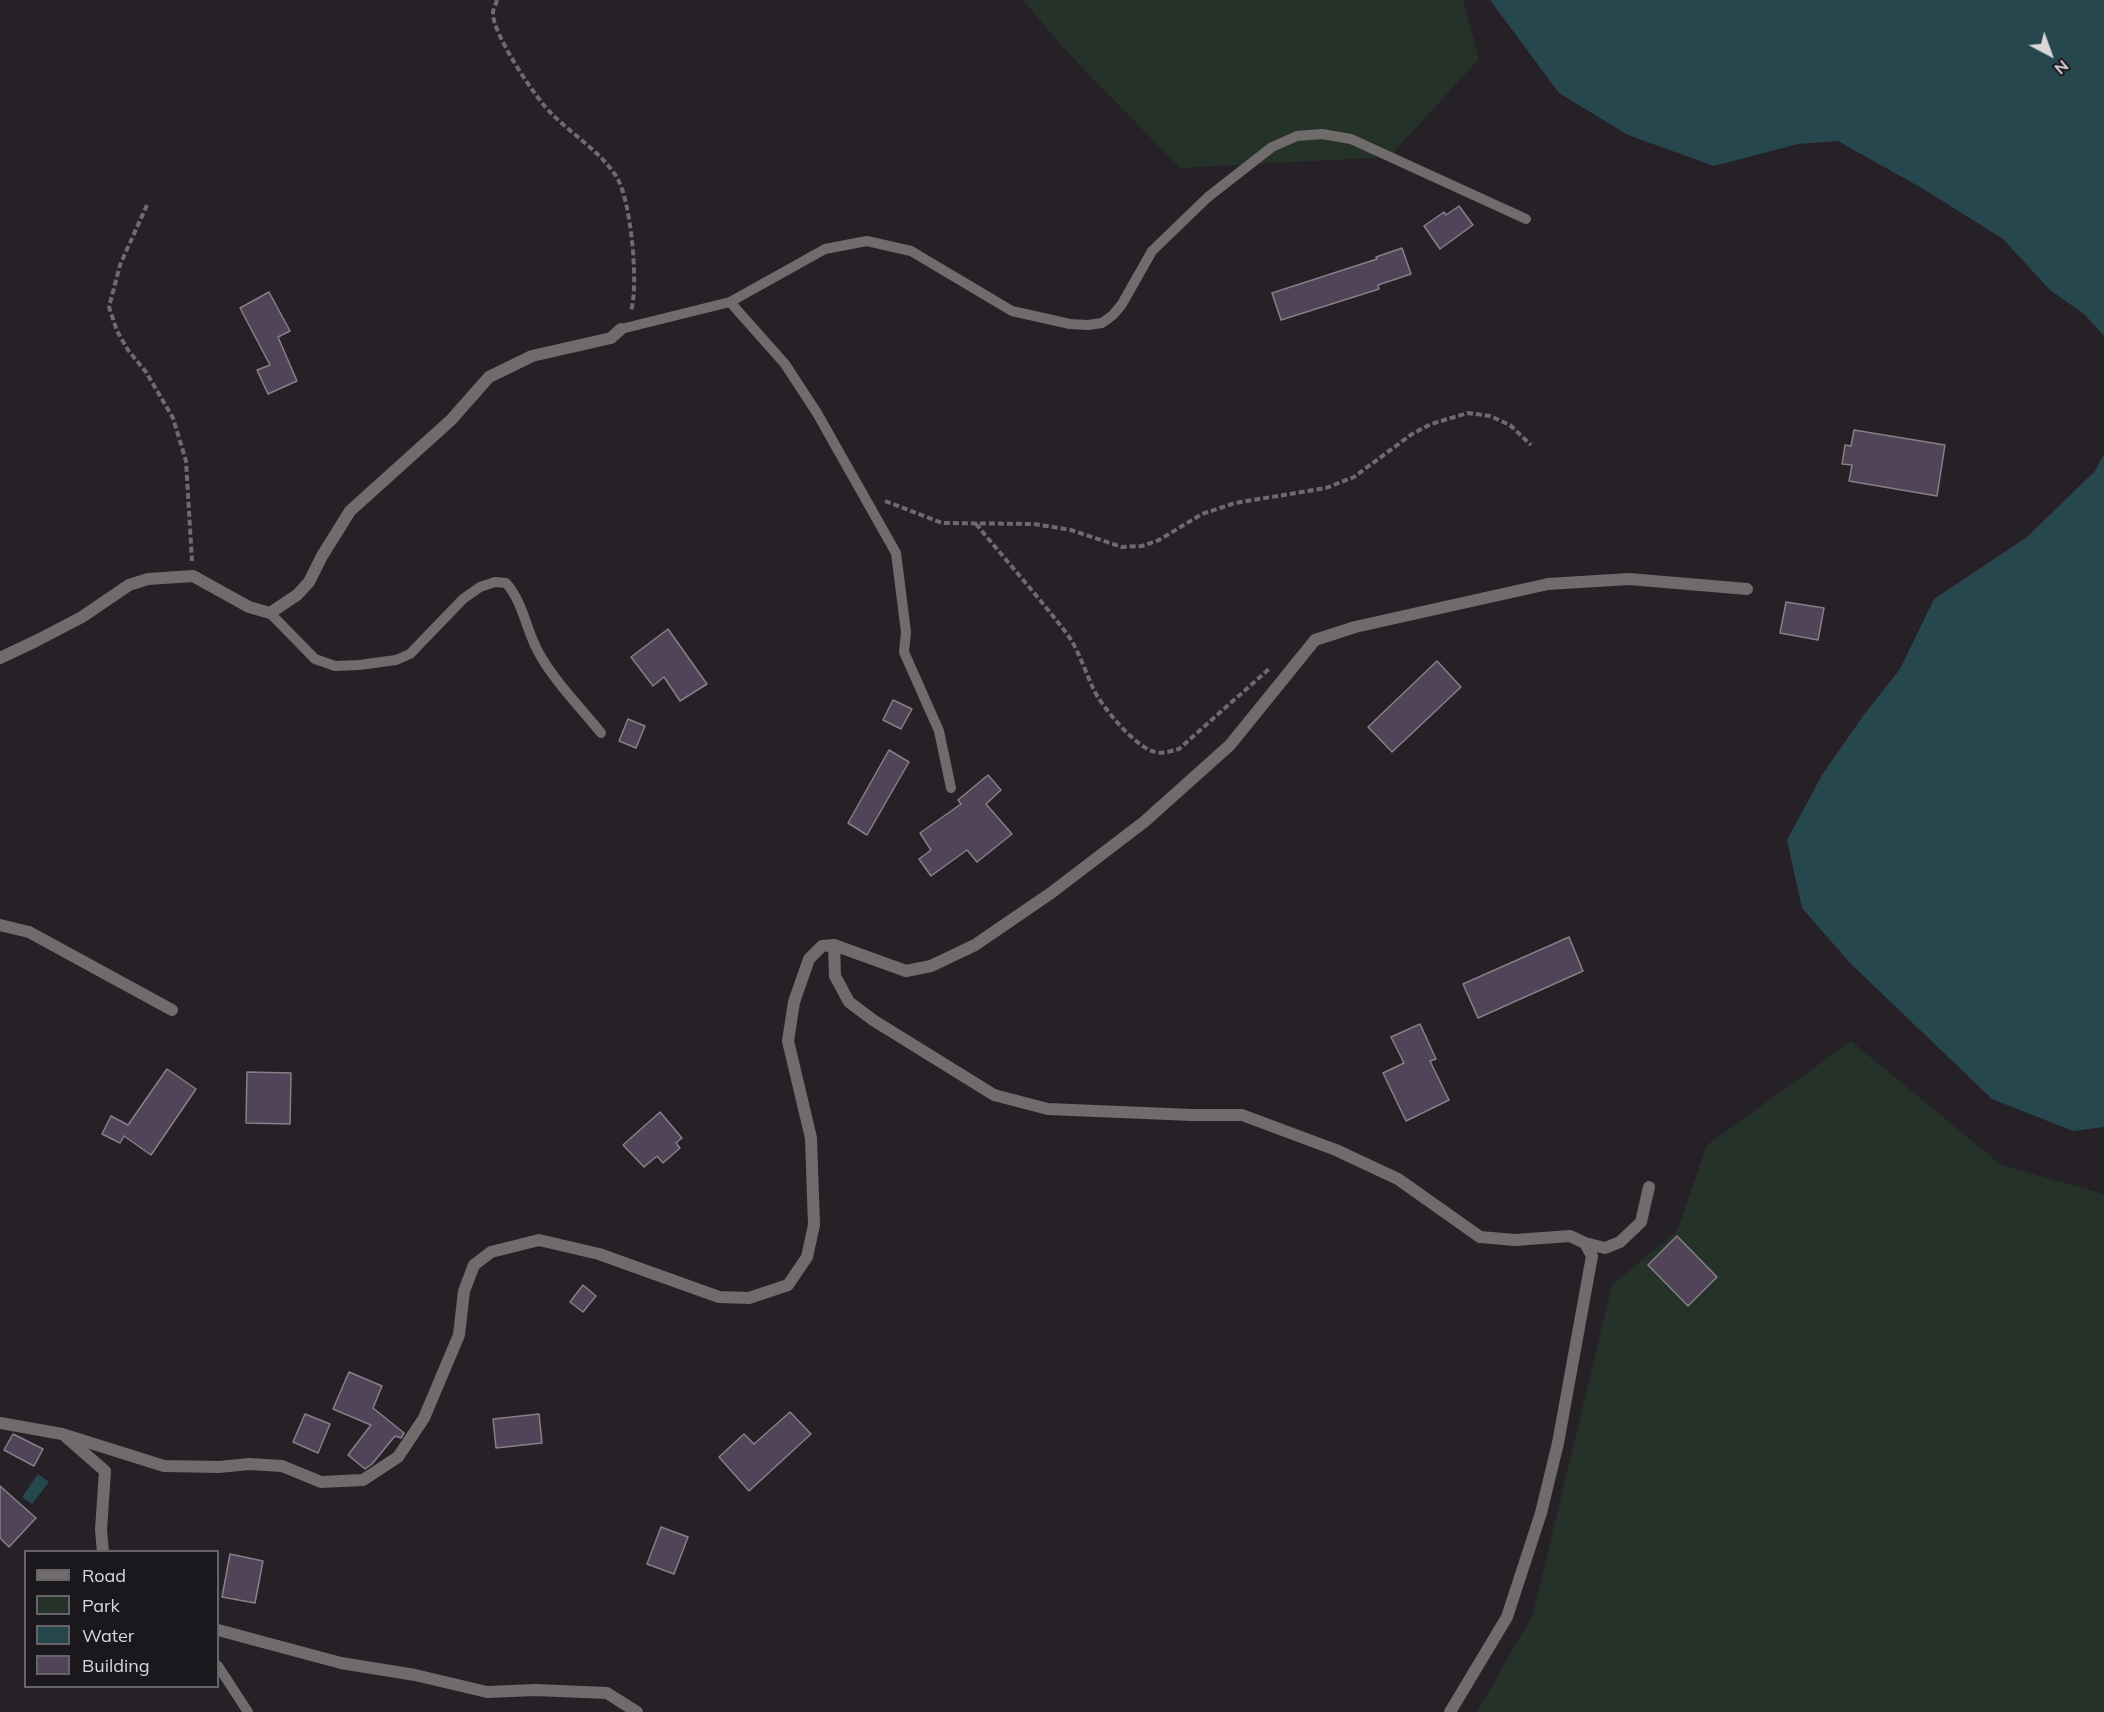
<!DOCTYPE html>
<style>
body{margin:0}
#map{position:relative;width:2104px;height:1712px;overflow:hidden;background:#252127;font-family:Mulish,sans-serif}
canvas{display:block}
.legend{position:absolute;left:24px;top:1550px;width:195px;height:138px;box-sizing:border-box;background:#1b181d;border:2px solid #676469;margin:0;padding:8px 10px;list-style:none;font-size:18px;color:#d9d7da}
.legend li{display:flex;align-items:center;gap:12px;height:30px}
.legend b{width:30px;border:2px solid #676469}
.north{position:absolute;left:2020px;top:24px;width:60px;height:60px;-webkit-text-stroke:4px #1b181d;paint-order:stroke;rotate:139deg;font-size:16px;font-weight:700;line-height:24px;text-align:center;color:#d9d7da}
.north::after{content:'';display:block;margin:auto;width:21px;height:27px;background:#d9d7da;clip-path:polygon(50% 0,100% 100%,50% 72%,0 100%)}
</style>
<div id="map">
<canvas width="2104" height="1712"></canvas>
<ul class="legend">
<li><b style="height:8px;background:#706c6b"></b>Road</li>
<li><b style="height:16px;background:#24322a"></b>Park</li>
<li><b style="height:16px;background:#27474f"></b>Water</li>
<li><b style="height:16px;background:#514358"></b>Building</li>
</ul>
<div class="north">N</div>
</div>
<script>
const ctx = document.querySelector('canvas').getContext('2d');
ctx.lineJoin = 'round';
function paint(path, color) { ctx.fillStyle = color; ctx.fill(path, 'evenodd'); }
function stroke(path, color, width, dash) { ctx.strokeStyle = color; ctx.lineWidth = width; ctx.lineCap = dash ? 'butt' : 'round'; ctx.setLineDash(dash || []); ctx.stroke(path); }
paint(new Path2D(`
 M1023 0H1463L1479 59 1389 157 1180 168 1067 52Z
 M1851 1041 2001 1165 2104 1194V1712H1477L1533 1614 1612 1285 1677 1231 1707 1145Z`), '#24322a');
paint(new Path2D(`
 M1490 0H2104V336L2084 314 2050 290 2003 239 1925 190 1838 141 1798 144 1714 166 1628 135 1559 93Z
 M2104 454V1127L2073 1131 1992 1099 1850 963 1802 908 1787 840 1822 775 1863 716 1900 669 1934 599 2027 537 2095 471Z
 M38 1474 49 1482 32 1504 22 1497Z`), '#27474f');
const building = new Path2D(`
 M1459 206 1473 225 1440 249 1424 226 1444 212 1446 215Z
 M1402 248 1411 274 1378 285 1379 289 1281 320 1272 293 1377 259 1376 257Z
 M269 292 290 331 278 337 297 381 268 394 257 370 270 365 240 308Z
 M1854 430 1945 445 1937 496 1849 481 1852 465 1842 464 1845 445 1851 446Z
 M1786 602 1824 608 1818 640 1780 633Z
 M668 629 707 684 680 701 664 677 653 686 631 657Z
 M1437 661 1461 687 1392 752 1368 727Z
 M893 700 912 709 901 729 883 720Z
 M628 719 645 726 636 748 619 741Z
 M889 750 909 762 867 835 848 823Z
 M988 775 1001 790 986 804 1012 834 977 862 967 850 931 876 919 859 931 850 920 833 961 804 958 800Z
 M1569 937 1583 971 1478 1018 1463 984Z
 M1420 1024 1436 1059 1430 1061 1449 1100 1406 1121 1383 1073 1404 1063 1391 1037Z
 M167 1069 196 1089 151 1155 124 1136 120 1143 102 1134 111 1116 128 1125Z
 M247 1072 291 1073 290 1124 246 1123Z
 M660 1112 682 1138 676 1143 680 1148 663 1163 657 1156 644 1167 623 1145Z
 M1677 1236 1717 1277 1688 1306 1648 1265Z
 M583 1285 596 1296 583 1312 570 1302Z
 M349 1372 382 1386 373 1408 404 1433 401 1438 395 1436 372 1464 365 1469 348 1455 371 1425 333 1409Z
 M790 1412 811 1434 749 1491 719 1457 744 1434 754 1444Z
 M305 1414 330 1424 318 1453 293 1442Z
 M539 1414 542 1443 496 1448 493 1419Z
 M13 1434 43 1449 34 1466 4 1450Z
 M0 1486 36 1518 9 1547 0 1538Z
 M661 1527 688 1537 674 1574 647 1564Z
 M230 1554 263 1561 255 1603 222 1597Z`);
paint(building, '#514358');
stroke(building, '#858187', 1.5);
stroke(new Path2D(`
 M497 0C496 4 493 9 493 13 492 33 535 97 550 112 571 134 599 150 616 176 631 198 639 285 631 311
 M147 205 120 265 109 307 117 331 128 350 146 372 173 418 186 461 192 561
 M885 501 942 523 1034 524 1071 530 1122 547 1142 546 1159 540 1202 514 1235 503 1326 488 1354 477 1412 434 1431 424 1468 413 1490 416 1510 425 1531 445
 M976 524C1005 559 1036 594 1064 630 1078 647 1084 669 1093 688 1101 706 1134 745 1152 751 1161 755 1171 751 1179 749L1270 668`), '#6e6b6f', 4, [6, 3]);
stroke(new Path2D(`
 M730 302 785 364 817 413 896 553 906 632 904 652 939 731 951 788
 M621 329 730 302 825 249 867 241 911 251 1012 311 1070 324 1088 325 1102 323 1113 315 1122 304 1152 251 1208 197 1272 147 1297 136 1322 134 1351 139 1526 219
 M270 613 315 659 335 666 359 665 396 660 410 654 463 599 480 587 495 582 506 583C524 603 526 632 540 655 556 683 581 708 601 733
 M218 1666 248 1712`), '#706c6b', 10);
stroke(new Path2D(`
 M0 658 36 641 82 617 129 585 148 579 193 576 249 607 270 613 297 595 309 582 322 556 350 511 451 420 489 377 532 356 611 338 621 329
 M0 925 29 932 172 1010
 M834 945 835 976 849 1002 873 1020 994 1095 1048 1109 1192 1115H1242L1336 1150 1398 1179 1480 1237 1515 1240 1570 1236 1585 1243 1605 1248 1620 1242 1641 1222 1649 1187
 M0 1423 62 1434 164 1466 219 1467 249 1464 282 1466 321 1482 363 1480 398 1457 424 1418 459 1335 464 1291 474 1265 491 1252 539 1240 599 1254 719 1297 749 1298 788 1285 807 1257 814 1225 811 1138 788 1041 794 1002 809 959 822 946 834 945 906 971 931 966 975 945 1051 893 1144 822 1230 745 1315 640 1355 627 1548 584 1629 579 1747 589
 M66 1437 105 1471 101 1530 103 1552
 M218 1630 341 1663 415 1675 487 1692 535 1690 607 1693 637 1712
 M1450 1712 1507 1617 1541 1513 1558 1443 1592 1256 1585 1243`), '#706c6b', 12);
</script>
